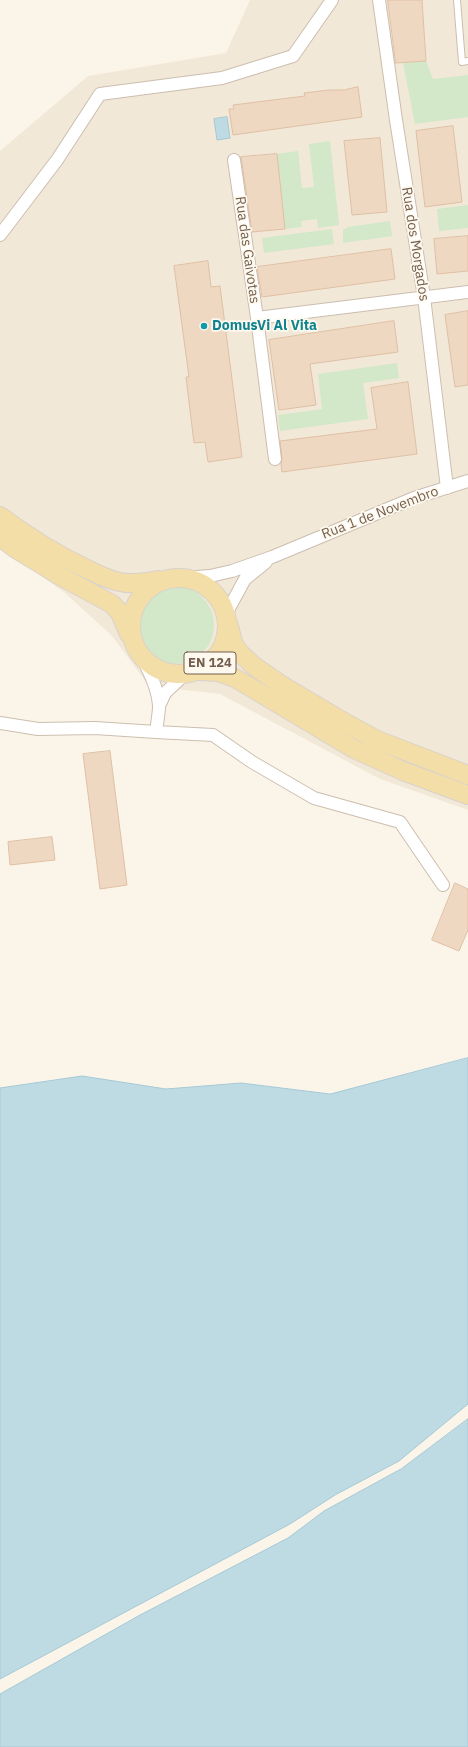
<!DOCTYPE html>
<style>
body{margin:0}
canvas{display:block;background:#fbf5e9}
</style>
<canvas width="468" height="1747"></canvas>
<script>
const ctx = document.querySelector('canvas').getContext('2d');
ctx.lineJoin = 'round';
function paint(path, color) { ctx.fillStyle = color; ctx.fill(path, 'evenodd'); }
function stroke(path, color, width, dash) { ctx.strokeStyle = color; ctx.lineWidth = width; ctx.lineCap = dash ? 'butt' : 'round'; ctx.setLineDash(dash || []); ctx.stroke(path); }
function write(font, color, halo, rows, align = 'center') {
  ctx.font = font + ' "IBM Plex Sans",sans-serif'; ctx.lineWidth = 3.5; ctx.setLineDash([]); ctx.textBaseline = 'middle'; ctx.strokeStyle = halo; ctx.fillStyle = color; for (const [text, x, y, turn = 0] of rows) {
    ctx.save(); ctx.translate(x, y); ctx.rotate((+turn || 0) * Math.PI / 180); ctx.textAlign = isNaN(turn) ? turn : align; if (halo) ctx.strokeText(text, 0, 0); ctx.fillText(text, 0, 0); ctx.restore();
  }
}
paint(new Path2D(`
 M250 0H468V810L380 779 220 694 149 686 112 636 65 593 0 547V151L88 76 226 53Z`), '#f2e8d8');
paint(new Path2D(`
 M426 61 433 79 468 75V117L415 124 403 63Z
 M330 141 339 225 318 228 317 219 301 221 302 227 285 229 277 154 298 151 302 188 314 187 309 144Z
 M468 205V228L439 231 437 209Z
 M390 221 392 236 343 243V230L348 227Z
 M332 229 334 244 264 253 262 238Z
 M397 363 399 378 363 383 368 419 280 431 278 415 322 409 318 374Z
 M136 625a39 39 0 1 1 78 0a39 39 0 1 1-78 0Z`), '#d2e8c8');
const water = new Path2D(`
 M227 117 230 138 217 140 214 119Z
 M468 1058V1404L399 1461 335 1495 290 1524 0 1679V1088L82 1076 166 1089 241 1083 330 1094Z
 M468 1419V1747H0V1694L140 1615 288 1538 324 1511 401 1469Z`);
paint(water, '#bedbe4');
stroke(water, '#a5c9d5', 1);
const building = new Path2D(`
 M388 0H422L426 61 396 63Z
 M358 87 362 117 233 135 229 109H234L233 105 305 96 304 93 329 90H344Z
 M453 126 462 202 425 207 416 131Z
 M380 138 387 212 352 215 344 141Z
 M277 154 285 229 252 232 241 157Z
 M468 236V271L437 274 434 239Z
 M391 249 395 279 262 297 257 267Z
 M208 261 211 287 220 286 242 457 208 462 205 442 194 443 186 377H189L174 266Z
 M468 311V385L455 387 445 315Z
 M394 321 398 352 310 364 316 405 279 410 269 340Z
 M408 382 417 454 282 472 281 464 282 458 280 441 377 429 371 388Z
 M110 751 127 885 100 889 83 754Z
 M52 837 55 860 10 865 8 842Z
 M455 883 468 889V930L459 951 432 940Z`);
paint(building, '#eed8c2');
stroke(building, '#e0c0a4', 1);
const lane = new Path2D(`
 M457 0 462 62 468 61`);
const street = new Path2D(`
 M379 0 396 120 424 297 447 488
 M234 160 257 318 275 459
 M0 235 57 160 100 94 222 78 293 56 332 0
 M257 318 468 292
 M184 578 210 576 232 571 272 557 414 498 468 481
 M226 614 245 579 266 562
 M159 706 165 693 185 674
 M0 723 38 729 95 728 156 732C157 723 159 714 159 706 158 689 150 673 142 658
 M156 732 213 735 252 762 314 798 400 822 443 885`);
const primary = new Path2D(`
 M0 516C28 537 57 555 89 570 99 575 109 580 120 582 133 585 146 582 159 580
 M0 537 16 549 62 577 112 604 120 613 129 634
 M131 626a48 48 0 1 1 96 0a48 48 0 1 1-96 0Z
 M228 623 234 645 240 653 254 666 280 684 344 722 377 740 468 775
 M199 671 218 672 235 678 354 749 403 771 468 795`);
stroke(lane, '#ccbeaf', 8);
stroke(street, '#ccbeaf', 14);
stroke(primary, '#d8d2cd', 20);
stroke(lane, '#fff', 6);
stroke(street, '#fff', 12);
stroke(primary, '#f4dea7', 18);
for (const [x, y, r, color] of [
 [204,326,4,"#0f9aa8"]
]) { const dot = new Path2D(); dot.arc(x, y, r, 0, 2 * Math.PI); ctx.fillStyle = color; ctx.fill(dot); stroke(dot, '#fef9ef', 1.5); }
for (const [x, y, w] of [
 [210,663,52]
]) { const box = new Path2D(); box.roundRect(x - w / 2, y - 11, w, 22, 3); ctx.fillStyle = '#fef9ef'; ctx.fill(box); stroke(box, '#745f4e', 1); }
write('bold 13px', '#745f4e', null, [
 ["EN 124",210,663]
]);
write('14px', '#745f4e', '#fef9ef', [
 ["Rua dos Morgados",415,244,81],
 ["Rua das Gaivotas",247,250,82],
 ["Rua 1 de Novembro",380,513,-21]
]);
write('bold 14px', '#0d838f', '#fef9ef', [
 ["DomusVi Al Vita",212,326]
], 'left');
</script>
